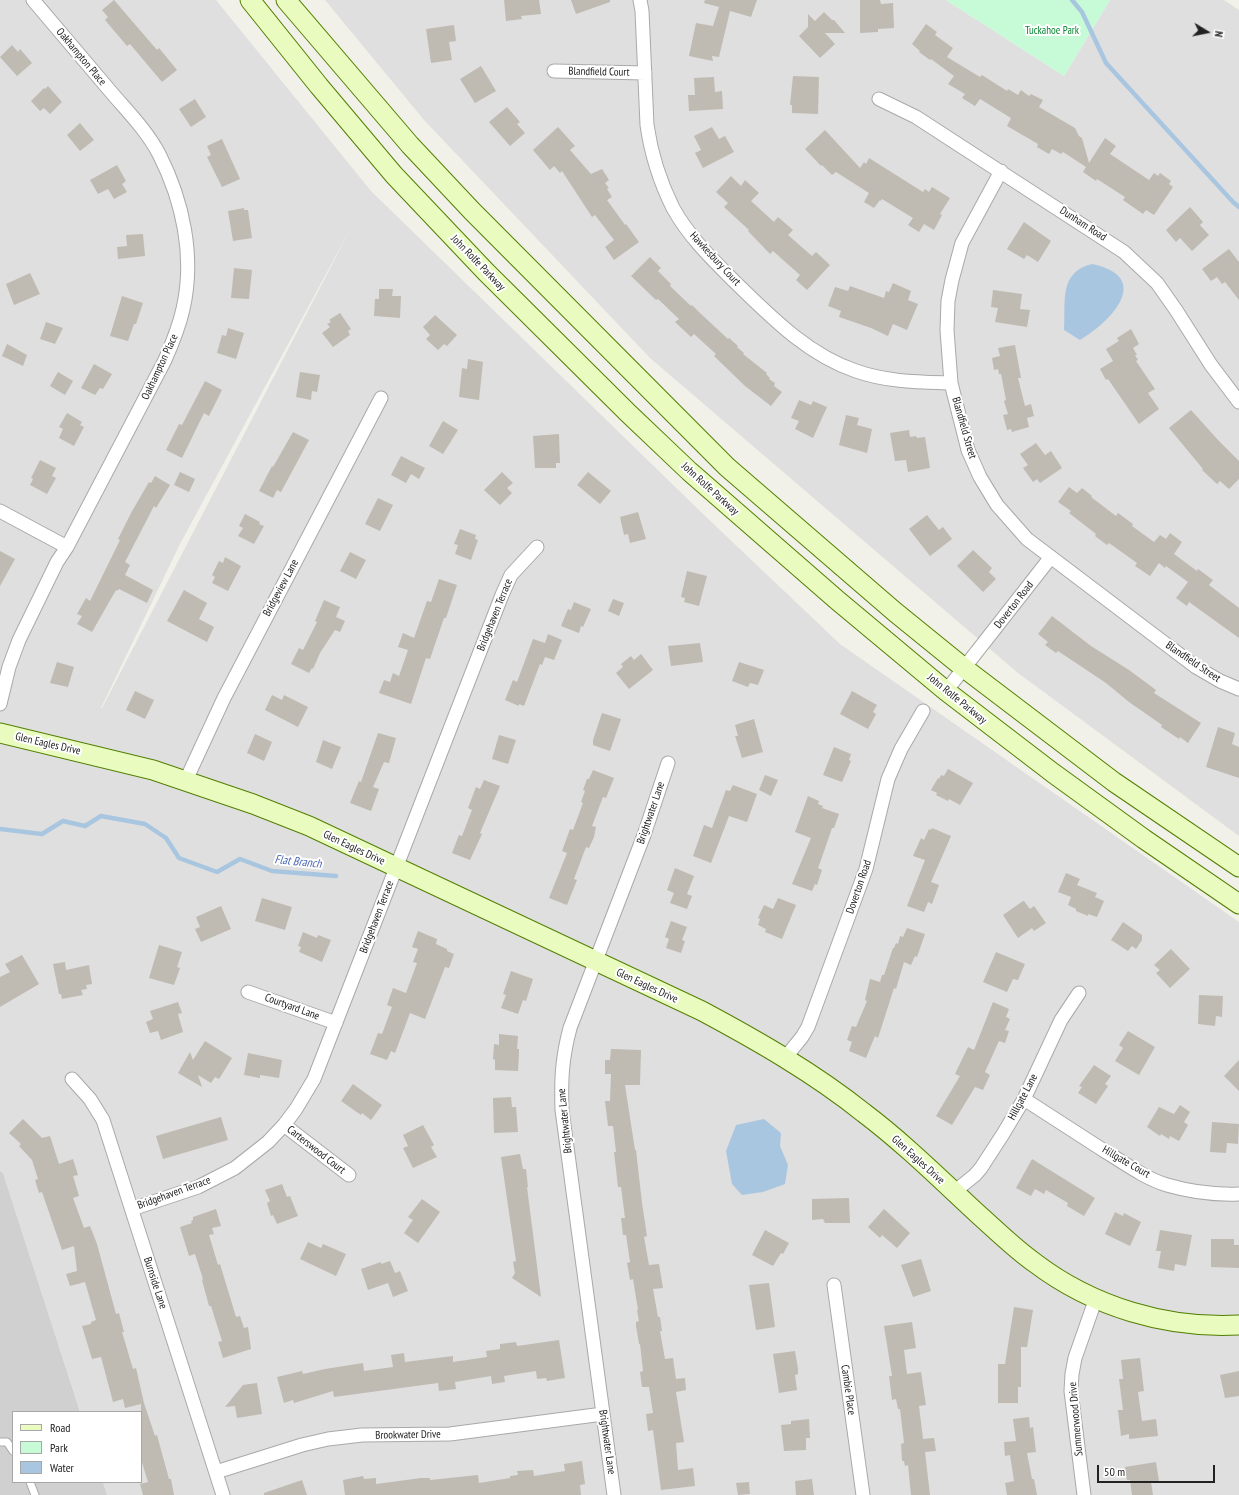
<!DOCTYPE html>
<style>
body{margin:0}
#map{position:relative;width:1239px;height:1495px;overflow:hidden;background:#f2f1e9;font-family:"PT Sans Narrow",sans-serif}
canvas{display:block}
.legend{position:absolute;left:12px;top:1411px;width:130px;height:72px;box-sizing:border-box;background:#fff;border:1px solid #a7a7a7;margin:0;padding:5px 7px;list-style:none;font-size:12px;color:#222}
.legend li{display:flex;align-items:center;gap:8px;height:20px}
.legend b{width:20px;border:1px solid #a7a7a7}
.north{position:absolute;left:1187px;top:12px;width:40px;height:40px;-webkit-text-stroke:3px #fff;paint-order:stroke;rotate:100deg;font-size:11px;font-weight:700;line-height:16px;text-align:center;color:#222}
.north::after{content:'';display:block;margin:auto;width:14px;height:18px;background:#222;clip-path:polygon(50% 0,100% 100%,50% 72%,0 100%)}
.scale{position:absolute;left:1097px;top:1465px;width:118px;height:18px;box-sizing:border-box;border:2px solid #222;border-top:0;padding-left:5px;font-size:12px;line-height:14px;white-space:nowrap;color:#222;-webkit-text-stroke:3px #fff;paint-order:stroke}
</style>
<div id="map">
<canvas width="1239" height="1495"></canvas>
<ul class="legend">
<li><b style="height:5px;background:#e9fbbe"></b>Road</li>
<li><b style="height:11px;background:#c7fbd8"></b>Park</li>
<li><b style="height:11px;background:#a9c6e0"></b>Water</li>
</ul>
<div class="north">N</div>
<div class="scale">50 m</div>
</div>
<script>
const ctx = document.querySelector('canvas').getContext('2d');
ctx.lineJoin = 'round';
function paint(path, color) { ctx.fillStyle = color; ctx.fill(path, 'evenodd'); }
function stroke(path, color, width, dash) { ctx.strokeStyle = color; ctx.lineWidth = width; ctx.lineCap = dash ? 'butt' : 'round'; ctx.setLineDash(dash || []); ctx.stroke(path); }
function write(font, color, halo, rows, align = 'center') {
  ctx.font = font + ' "PT Sans Narrow",sans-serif'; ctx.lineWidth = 4; ctx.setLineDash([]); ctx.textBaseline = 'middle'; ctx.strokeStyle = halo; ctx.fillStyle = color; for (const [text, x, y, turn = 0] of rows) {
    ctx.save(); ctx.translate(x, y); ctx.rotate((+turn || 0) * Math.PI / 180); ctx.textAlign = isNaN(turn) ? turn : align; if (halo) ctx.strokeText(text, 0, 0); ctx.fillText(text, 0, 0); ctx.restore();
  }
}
paint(new Path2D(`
 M0 0H216L371 191 702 513 840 644 1239 922V1495H107L103 1482H141V1412H80L3 1173 0 1171ZM352 226 102 708H101L180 544Z
 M325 0H946L1064 76 1110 0H1224L1239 10V836L1018 673 650 358 424 120Z`), '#e0dfdf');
paint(new Path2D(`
 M0 1171 3 1173 80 1412H13V1482H103L107 1495H0Z`), '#d0d0d0');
paint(new Path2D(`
 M946 0H1110L1064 76Z`), '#c7fbd8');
paint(new Path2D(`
 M1092 264C1154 277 1111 322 1080 340L1064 330C1066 303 1058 272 1092 264Z
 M764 1119 781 1133 780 1146 788 1165 785 1184 763 1192 742 1195 732 1184 726 1151 736 1125Z`), '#a9c6e0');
stroke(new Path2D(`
 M1072 0 1082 12 1106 63 1233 202 1239 207
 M0 829 42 834 63 821 85 826 101 816 145 824 166 838 179 858 217 872 240 859 272 871 336 876`), '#a9c6e0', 4.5);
paint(new Path2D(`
 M114 0 157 50 159 48 177 70 162 82 130 44 127 46 105 20 108 17 102 10Z
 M504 0H539L541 14 521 16 522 19 506 21Z
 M571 0H610V2L576 14Z
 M705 0H757L751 17 730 11 719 57 712 56 713 61 689 56 696 23 713 26 719 7 704 3Z
 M860 0H880L881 4 893 3 894 28 878 29V32L860 33Z
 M824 12 832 20H834L845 33H825L835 44 820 58 799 36 808 27V14L815 21Z
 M926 24 937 32 935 35 953 48 947 57 980 77 982 75 1007 91 1008 89 1018 95 1021 90 1029 96 1031 94 1043 100 1039 107 1075 128 1079 136 1082 138 1089 163 1105 138 1116 146 1110 154 1149 180 1154 173 1158 176 1160 173 1171 181 1169 184 1173 187 1154 215 1146 210 1143 214 1123 200 1125 197 1097 179 1096 181 1083 172 1086 167 1063 152 1061 154 1052 149 1049 154 1037 147 1038 144 1007 126 1011 118 980 99 975 106 962 98 965 94 948 84 954 76 931 59 930 60 919 52 920 51 912 44Z
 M454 25 456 41 449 42 452 60 431 63 426 29Z
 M12 45 18 52 20 49 32 63 17 76 0 57Z
 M481 66 496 91 475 103 460 79Z
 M793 76 819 77 818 114 792 113V105H790Z
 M714 77 715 92 722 91 723 109 689 111 688 95H695L694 78Z
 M48 86 62 102 50 114 44 108 40 111 31 101 44 88 45 89Z
 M195 99 206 117 191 127 179 109Z
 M507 107 520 122 517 124 525 133 510 146 489 122Z
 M80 123 94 140 80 151 67 135Z
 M558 127 575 146 570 150 591 174 602 169 609 180 605 183 609 188 607 189 612 197 607 200 625 225 626 224 639 242 614 260 605 247 614 240 595 215 592 217 562 171 560 173 554 166 550 170 533 150Z
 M712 127 719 139 725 136 734 152 703 168 695 153 701 150 694 136Z
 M825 130 860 168 864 162 866 164 869 158 923 192 925 189 929 192 932 187 950 198 940 214 942 215 934 230 924 224 919 232 908 225 913 218 882 199 881 201 880 200 874 208 864 202 869 193 836 172 832 175 822 165 821 166 805 149Z
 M222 139 240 179 222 187 207 157 211 155 207 146Z
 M117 165 126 181 122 184 127 192 114 199 108 189 98 194 90 180Z
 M731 176 741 186 745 180 759 193 751 201 774 222 778 217 793 230 788 235 812 256 816 252 830 265 807 290 796 280 800 275 773 251 770 254 748 231 749 230 724 207 728 203 716 192Z
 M1190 207 1203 222 1200 225 1209 235 1192 251 1180 238 1176 242 1166 230Z
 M244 208V210H248L252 238 233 241 228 211Z
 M1024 222 1051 241 1038 262 1027 255 1024 259 1007 249Z
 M143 234 145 256 118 259 117 247 127 246 126 235Z
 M1229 249 1239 262V300L1225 282 1222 284 1217 277 1211 281 1202 269Z
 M650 257 661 268 658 271 671 284 670 286 691 306 692 305 700 313 728 339 729 338 738 346 737 347 744 353 743 354 767 373 766 374 770 378 769 379 775 383 774 386 782 392 771 406 745 386 714 356 716 354 694 334 691 337 675 322 679 319 658 299 656 300 631 276Z
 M234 268 252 270 249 299 231 298Z
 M30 273 40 294 14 305 6 284Z
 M893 283 911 291 908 300 918 304 907 330 893 324 888 336 871 328 839 317 841 311 828 306 835 287 848 291 850 286 884 298 886 291 889 292Z
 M379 289H393L392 296H401L400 318 374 316 375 299H379Z
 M993 290 1022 294 1020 309 1030 310 1027 327 995 322 998 308 991 307Z
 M122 296 143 303 136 324H134L128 341 110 336Z
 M340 313 351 329 348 331 350 335 333 347 322 333 330 327 327 324 331 322 329 320Z
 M435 315 457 335 447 346 444 344 438 350 426 339 430 335 423 327Z
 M46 322 63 328 55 344 40 339Z
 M228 328 244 333 236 359 217 353 222 335 226 336Z
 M1131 329 1139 344 1133 348 1137 355H1135L1138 360 1136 361 1155 389 1148 393 1159 409 1139 424 1108 379 1106 380 1100 369 1113 361 1106 349 1119 341 1117 338Z
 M7 344 27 355 23 366 2 356Z
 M1015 345 1021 378H1018L1025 406 1031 404 1034 416 1027 418 1029 427 1012 432 1011 429 1007 430 1003 415 1008 414 1004 401 1006 400 1001 374H999L998 369 994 370 992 358 1000 356 998 348Z
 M468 359 483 362 479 400 459 397 462 368 467 369Z
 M94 364 112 374 103 389 100 388 95 395 81 388Z
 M58 372 73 381 65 395 50 386Z
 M300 372 320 375 317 392 312 391 311 400 296 397Z
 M205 381 222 390 209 416 204 413 182 458 166 450 179 424 182 425Z
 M799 400 811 405 813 401 827 407 813 438 795 429 799 421 791 418Z
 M1191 410 1218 440 1239 461V479L1229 489 1220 481 1217 484 1202 470 1203 469 1169 428Z
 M67 413 82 422 80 425 84 427 74 446 59 438 63 429 59 427Z
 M846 415 859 418 857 425 872 429 867 453 839 445Z
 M443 421 458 430 443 454 429 446Z
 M909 430 910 437 916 436 917 438 925 437 930 468 908 472 906 460 895 461 890 433Z
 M293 432 309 440 281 492 277 490 273 498 259 491 272 466 273 467Z
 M559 434 560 463H556V468H535L533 436Z
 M1036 443 1045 455 1051 451 1062 468 1040 483 1037 479 1033 482 1023 468 1028 465 1020 454Z
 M401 456 425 468 419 479 411 474 406 483 391 475Z
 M40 460 56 468 52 476 56 478 47 494 30 485 33 479 31 478Z
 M180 472 195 479 189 492 174 485Z
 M502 472 513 483 507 488 512 493 500 505 484 490Z
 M588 472 611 491 600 504 577 485Z
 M155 476 170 485 156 508 154 506 125 562 130 565 125 575 153 590 147 603 119 589 117 591 116 590 92 632 77 624 82 616 77 614 86 598 90 601 120 540 118 539 131 513 149 482 151 483Z
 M1069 487 1077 493 1082 488 1092 496 1091 497 1116 516 1118 513 1133 524 1132 526 1154 542 1160 535 1166 539 1170 533 1182 542 1174 554 1197 571 1198 569 1213 580 1209 585 1239 608V638L1189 602 1187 606 1176 598 1188 582 1166 566 1165 568 1159 563 1150 576 1135 566 1137 563 1109 543 1107 545 1095 536 1096 534 1069 513 1071 511 1058 502Z
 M378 498 393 505 380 531 365 524Z
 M638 512 646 539 630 543 628 534 624 535 620 517Z
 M245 514 260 522 259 524 264 526 254 544 238 536 243 528 239 526Z
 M927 515 939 530 943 527 952 539 930 556 909 529Z
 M460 529 476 535 475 539 478 540 471 560 455 554 458 545 454 544Z
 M973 550 992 568 989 572 996 579 983 592 957 566Z
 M0 551 15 559 0 586Z
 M350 552 366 560 356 579 340 571Z
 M225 557 241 566 228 591 212 583 215 577 212 575 219 561 223 563Z
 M687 571 707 576 699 606 684 602 685 598 681 597Z
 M439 579 457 585 446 618H444L430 659 426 658 411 704 379 693 384 680 390 682 393 673 399 676 408 650 398 647 403 633 414 638 427 601 431 602Z
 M184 590 207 603 199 619 214 627 207 642 167 621Z
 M613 599 624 603 619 616 608 611Z
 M324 600 340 607 336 617 345 621 340 632 335 630 320 653 313 669 312 668 309 673 291 664 299 648 303 650 317 622 315 621Z
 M574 602 591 609 583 627 581 626 579 633 561 626 568 609 571 610Z
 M1052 616 1091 646 1129 670 1156 690 1154 693 1201 723 1188 743 1180 737 1179 739 1161 727 1162 725 1129 702 1106 683 1058 651 1056 653 1045 645 1048 642 1038 634Z
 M548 634 562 640 554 660 545 657 542 665 540 664 524 706 519 704V706L505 700 513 680 517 682 533 639 545 643Z
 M700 643 703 662 671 666 668 646Z
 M641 654 653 670 629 689 616 673 623 667 621 664 631 656 634 660Z
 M57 662 74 667 68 687 50 683Z
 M739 662 764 670 758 685 750 683 748 687 732 681Z
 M135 691 154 700 145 719 126 710Z
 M852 691 877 705 873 712 876 714 868 729 840 714Z
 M272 695 282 700 284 695 308 707 298 727 265 710Z
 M602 713 621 719 610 751 593 745V740Z
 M754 719 763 752 742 758 737 742 735 736H738L735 725Z
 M1218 727 1235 733 1232 744 1239 747V778L1206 767Z
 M378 733 396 738 389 763 384 762 373 787 379 789 371 811 350 803 359 781 361 782Z
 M255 734 272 742 264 761 247 753Z
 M499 735 516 740 508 764 492 759Z
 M323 740 341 747 332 769 316 762Z
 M834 747 851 754 849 760 851 761 842 782 823 775Z
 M948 769 973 783 960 805 949 799 948 801 936 795 937 793 931 790 938 778 939 779 941 775 944 776Z
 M593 770 614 778 606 798 603 797 592 826 596 827 594 837 589 848 586 847 574 879 577 880 567 905 549 898 567 853 562 851 570 829 573 830 583 803 581 802 585 791 583 790 587 779H589Z
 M765 775 778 780 771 796 759 790Z
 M484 780 500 786 480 833 482 834 470 860 452 853 459 835 462 836 472 810 468 808 476 787 480 789Z
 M733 785 757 794 747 822 729 816 711 863 693 856 704 825 712 828 726 790 730 791Z
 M808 796 819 801 818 804 823 806 822 808 839 814 834 828H832L821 860 818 868 822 870 817 885 815 884 812 891 792 884 811 838 795 832Z
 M932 828 951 836 931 882 939 885 932 904 928 902 924 912 907 906 925 860 913 856 921 838 924 840 929 829 931 830Z
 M675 868 694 876 687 894 692 896 687 909 670 903 674 893 667 890Z
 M1066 873 1080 879 1077 885 1097 893 1095 897 1104 901 1097 917 1088 914V916L1076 911V909L1068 905 1071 897 1058 892Z
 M262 898 292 907 285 930 255 921Z
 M778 898 796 905 782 939 765 932 766 929 758 925 760 919 758 918 764 905 773 909Z
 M1023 901H1024L1030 909 1034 906 1046 923 1034 931 1032 928 1018 938 1003 915Z
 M221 906 231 929 201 942 195 929 200 927 196 917Z
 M671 921 687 927 682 940 685 941 681 953 666 948 669 939 665 937Z
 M1123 922 1142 935V940L1136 949 1132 946 1128 951 1111 940Z
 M907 928 925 934 917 957 915 956 911 965 904 962 896 989 894 988 878 1038 875 1036 866 1058 849 1051 852 1042 847 1040 852 1026 856 1027 867 1001 865 1000 870 979 880 982 882 975H884L893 948H894L896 943 898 944 900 936 903 937Z
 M418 931 437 939 436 944 447 949V951L454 954 449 968 445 967 425 1019 410 1013 395 1053 391 1051 387 1060 370 1054 378 1033 382 1034 392 1007 387 1005 393 988 406 993 417 963 413 962 418 949 412 947Z
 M303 932 317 938 318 935 331 940 322 962 299 952 301 947 298 946Z
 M159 945 182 952 177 967 180 968 174 985 149 978Z
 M1171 949 1190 969 1170 988 1156 973 1160 970 1154 965Z
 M996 952 1025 964 1018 980 1013 979 1007 992 983 982Z
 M22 955 39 984 0 1007V977L10 972 5 964Z
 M65 962 66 970 89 965 92 984 86 985 87 989 81 990 83 995 62 999 61 994H59L53 964Z
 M511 971 533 979 526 1001 523 1000 518 1014 501 1008 506 995 503 994Z
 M1199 995 1223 996 1222 1017 1216 1016 1215 1026 1198 1024Z
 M178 1002 182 1013 178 1014 183 1032 161 1040 158 1031 150 1033 146 1022 153 1019 150 1011Z
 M993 1002 1009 1009 1006 1017 1010 1019 1005 1030 1009 1031 1005 1043 999 1041 985 1072 990 1075 983 1090 975 1087 952 1125 936 1116 960 1076 955 1074 968 1047 974 1050Z
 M1128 1031 1155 1047 1139 1075 1115 1061 1123 1048 1119 1045Z
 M499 1034 518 1036 517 1049H519V1054L518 1071 495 1070V1060L493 1059 494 1044 499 1045Z
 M205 1041 232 1058 219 1079 215 1077 211 1083 198 1075 202 1087 178 1073 190 1052 193 1060Z
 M611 1049 641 1050 640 1085H625L635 1150H636L642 1203 647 1236 644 1237 649 1265 659 1264 663 1288 653 1289 658 1317H660L662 1331H660L665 1359 673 1358 676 1379 685 1378 686 1390 676 1392 684 1442 676 1443 678 1470 693 1468 695 1486 661 1490 653 1430 648 1431 646 1414 653 1413 649 1387H642L640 1372 643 1371 640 1344H639L636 1326V1322L639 1321 637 1310H638L633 1279 630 1280 627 1263 630 1262 626 1235H623L621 1218H625L621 1187H618L614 1152H616L613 1126H608L605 1101H610L611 1074H605V1060H610Z
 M248 1053 282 1060 279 1078 260 1075V1078L244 1075Z
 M1239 1060V1091L1224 1076Z
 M1094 1065 1111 1076 1105 1084 1108 1086 1096 1104 1078 1093 1082 1087 1079 1086Z
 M353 1084 382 1105 371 1120 362 1113 361 1115 341 1101Z
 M511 1097 512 1107H516L518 1132 494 1133 493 1098Z
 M1180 1105 1190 1112 1184 1122 1188 1125 1179 1141 1170 1136 1169 1139 1161 1134 1160 1136 1147 1127 1159 1107 1174 1114Z
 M221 1117 228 1140 163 1159 156 1136Z
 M23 1119 42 1138 50 1136 59 1164 73 1159 78 1175 73 1176 79 1196 73 1198 84 1228 90 1226 97 1244 116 1314 119 1313 124 1332H122L133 1369 136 1368 144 1403 155 1436 157 1435 169 1479H171L174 1495H143L140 1484 148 1482 141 1459V1404L125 1408 123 1399 113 1402 101 1357 92 1359 82 1326 91 1324V1322L96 1320 85 1282 70 1286 66 1274 77 1271 74 1246 62 1250 42 1192 39 1193 35 1180 38 1179 32 1160 19 1146 21 1144 9 1133Z
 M1212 1122 1239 1124 1238 1144 1227 1143 1226 1153 1210 1152Z
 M423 1125 434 1145 431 1147 437 1157 413 1168 403 1148 408 1146 403 1135Z
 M520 1154 523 1169H526L528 1187H527L541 1297 512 1278 515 1273 513 1262 516 1261 501 1157Z
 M1032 1159 1095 1198 1084 1216 1067 1206 1068 1203 1046 1190 1044 1194 1035 1189 1031 1196 1016 1188Z
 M282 1184 287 1197 290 1196 298 1216 277 1224 273 1215 271 1216 267 1203 270 1201 265 1190Z
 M849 1198 850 1223H825L823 1219 812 1220V1199Z
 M422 1199 440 1212 418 1243 404 1233 413 1220 408 1217Z
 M216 1209 221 1226 212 1228 214 1234 209 1235 218 1265 220 1264 236 1317 240 1316 244 1328 248 1327 251 1349 223 1358 218 1342 222 1341 211 1306H209L206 1295 202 1280 203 1279 195 1254 189 1256 180 1227 192 1223 191 1221 193 1220V1217Z
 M884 1209 910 1233 897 1248 882 1235 880 1238 868 1227Z
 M1115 1212 1123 1216 1124 1213 1141 1222 1130 1246 1105 1234Z
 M765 1230 789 1243 783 1254 781 1253 773 1266 752 1255Z
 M1160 1230 1192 1235 1186 1266 1175 1264 1174 1271 1158 1268 1161 1251H1156Z
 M1211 1239H1234V1245H1239V1268L1211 1267Z
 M308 1242 321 1248 323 1244 346 1254 336 1276 300 1259Z
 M921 1259 931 1291 913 1297 901 1265Z
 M390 1261 395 1273 400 1271 408 1291 393 1297 388 1283 368 1290 361 1269 381 1262V1264Z
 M769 1283 775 1327 756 1330 749 1285Z
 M1014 1307 1033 1310 1027 1347H1021V1387H1018V1403H998V1364H1005Z
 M912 1322 916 1348 904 1350 907 1374 921 1372 926 1405 919 1406 923 1439 934 1438 936 1451 925 1452 930 1495H911L908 1465 905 1466 904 1461H902L901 1444 904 1443 900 1409H898L896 1399 892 1400 889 1376H892L884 1326Z
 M559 1340 565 1378 547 1381 546 1378 537 1379 536 1371 504 1376 505 1382 492 1384 491 1376 455 1382 456 1389 439 1391 438 1383 334 1397 333 1391 294 1403 293 1400 284 1403 277 1377 302 1371 303 1374 325 1369 363 1363 364 1371 393 1367 391 1355 404 1353 405 1362 453 1356V1362L487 1357 486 1351 500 1349V1344L516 1342 517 1346Z
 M795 1351 798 1369V1374L795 1375 797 1390 779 1393 773 1354Z
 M1140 1358 1144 1391 1138 1392 1142 1421 1156 1419 1158 1436 1129 1439V1434L1121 1436 1118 1410H1123L1119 1379H1123L1121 1360Z
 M1239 1371V1396L1225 1398 1220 1375Z
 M257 1383 262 1414 237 1418 235 1406 225 1407 243 1385Z
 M1029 1417 1030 1428 1033 1427 1036 1452 1027 1453 1032 1479H1034L1037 1495H1007L1005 1483 1014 1481 1010 1455 1005 1456 1004 1442 1016 1441 1013 1419Z
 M809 1419 810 1438H806V1450L784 1451 781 1425 791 1424V1421Z
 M582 1461 585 1484 580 1485 581 1495H345L343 1480 363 1476 364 1479 376 1478V1484L421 1478H430V1480L478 1475 479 1483 510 1478V1476L518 1475 517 1471 533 1470 534 1476 565 1471 564 1464Z
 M1156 1462 1159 1481 1151 1482 1153 1495H1132L1130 1480H1127L1125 1467Z
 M812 1479 814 1495H796L795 1481Z
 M302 1480 307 1495H264V1493Z
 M749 1482 750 1494 738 1495 736 1483Z`), '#bfbbb2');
const lane = new Path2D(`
 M0 1442H7L13 1451
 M30 1482 35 1495`);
const street = new Path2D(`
 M640 0 642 11 647 125C651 153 660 182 673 208 689 237 712 259 735 282 771 317 808 355 856 371 887 382 919 382 951 383
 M554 71 645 73
 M879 99 916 117 1124 252 1157 283 1176 310 1211 365 1239 402
 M1001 171 962 243 952 280 948 301 947 330 951 383 968 450 980 477 997 505 1027 539 1196 667 1220 681 1239 689
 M0 511 67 547
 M946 691 1051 557
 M0 704 9 667 19 640 57 562 67 547 165 360C172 344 179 327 183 309 195 257 183 201 159 154 147 131 128 112 111 92 85 61 59 31 33 0
 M186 780 224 698 381 398
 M248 992 336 1023
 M785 1058 802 1037 808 1027 866 869 888 779 901 749 923 711
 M72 1079 90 1099 103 1120 223 1495
 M1024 1099C1050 1116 1077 1133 1103 1150 1123 1162 1144 1178 1167 1185 1191 1192 1214 1195 1239 1194
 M284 1125 349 1175
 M954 1192 975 1175 981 1168 1003 1134 1024 1099 1061 1020 1079 993
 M132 1209 198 1187 235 1168 268 1142 284 1125 296 1109 314 1079 502 595 511 575 537 547
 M834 1285 863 1495
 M216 1472 302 1445 328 1439 362 1435 450 1434 603 1414
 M614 1495 562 1110C561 1079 562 1058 570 1028L644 835 668 763
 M1084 1495 1071 1391 1072 1374 1075 1358 1096 1298`);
const secondary = new Path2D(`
 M250 0 319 86 394 175 486 272 628 413 689 471 837 600 946 691 1053 773 1144 839 1239 904
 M286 0 410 145 472 211 727 467 895 612 964 668 1114 782 1239 867
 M0 733 153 770 253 804 309 826 702 1011C758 1041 814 1073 864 1113 905 1144 941 1180 979 1215 997 1231 1015 1249 1035 1263 1093 1307 1167 1329 1239 1325`);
stroke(lane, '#a9a9a9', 9);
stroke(street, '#a9a9a9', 15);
stroke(secondary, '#527f03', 21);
stroke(lane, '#fff', 7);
stroke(street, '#fff', 13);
stroke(secondary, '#e9fbbe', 19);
write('11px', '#0a8634', '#fff', [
 ["Tuckahoe Park",1052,31]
]);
write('11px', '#222', '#fff', [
 ["Oakhampton Place",81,57,50],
 ["Blandfield Court",599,72,1],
 ["Dunham Road",1083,224,33],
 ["Hawkesbury Court",715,259,47],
 ["John Rolfe Parkway",478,263,46],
 ["Oakhampton Place",160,367,-65],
 ["Blandfield Street",964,428,74],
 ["John Rolfe Parkway",710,489,42],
 ["Bridgeview Lane",281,588,-62],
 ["Doverton Road",1014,605,-52],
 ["Bridgehaven Terrace",495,615,-68],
 ["Blandfield Street",1193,662,34],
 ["John Rolfe Parkway",957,699,39],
 ["Glen Eagles Drive",48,744,13],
 ["Brightwater Lane",651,813,-71],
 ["Glen Eagles Drive",354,848,25],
 ["Doverton Road",859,887,-71],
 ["Bridgehaven Terrace",377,917,-69],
 ["Glen Eagles Drive",647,986,25],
 ["Courtyard Lane",292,1007,20],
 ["Hillgate Lane",1023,1097,-62],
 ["Brightwater Lane",565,1121,-96],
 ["Carterswood Court",316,1150,38],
 ["Glen Eagles Drive",918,1160,42],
 ["Hillgate Court",1126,1162,30],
 ["Bridgehaven Terrace",174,1193,-20],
 ["Burnside Lane",155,1283,72],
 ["Cambie Place",848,1390,82],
 ["Summerwood Drive",1076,1419,-95],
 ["Brookwater Drive",408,1435,-1],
 ["Brightwater Lane",607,1442,82]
]);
write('italic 12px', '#4b65b5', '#fff', [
 ["Flat Branch",298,862,6]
]);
</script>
